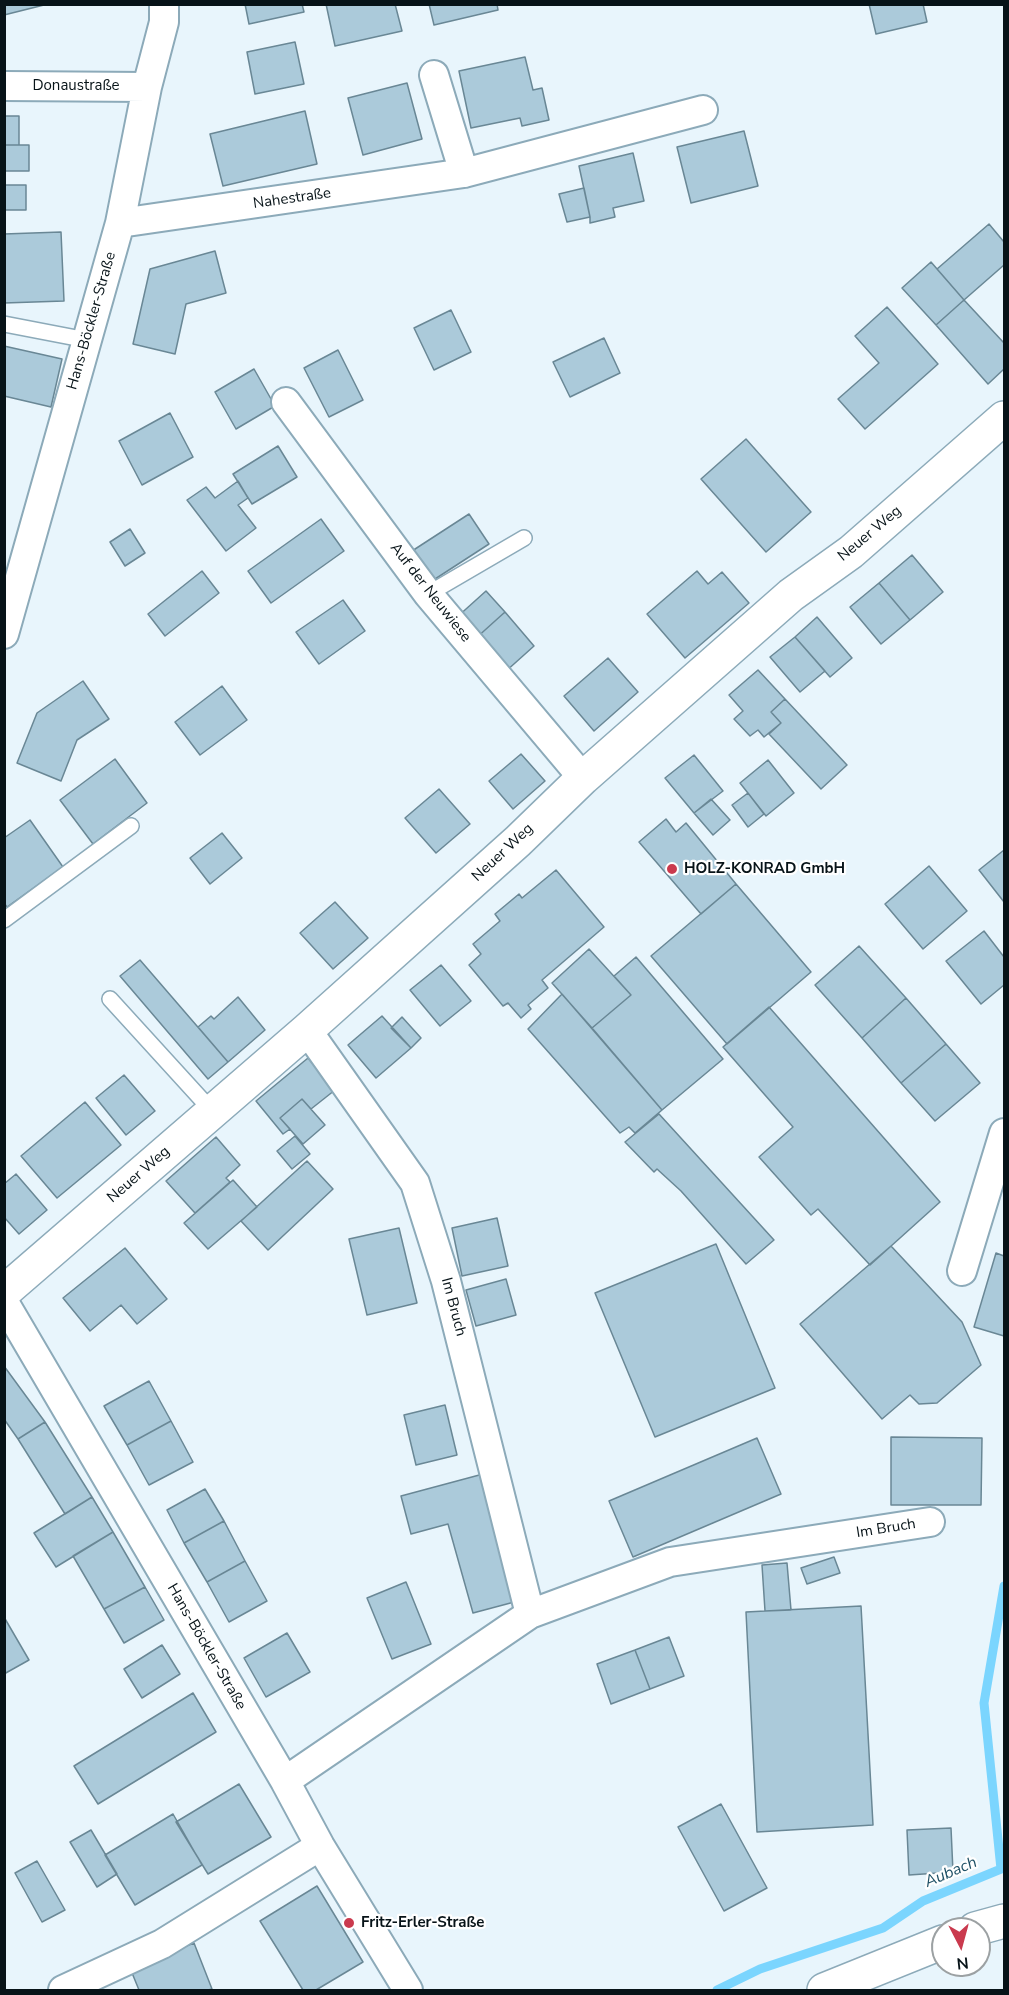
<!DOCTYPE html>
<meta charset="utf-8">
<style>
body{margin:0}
#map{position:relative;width:1009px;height:1995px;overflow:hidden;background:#e8f5fc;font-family:"Nunito Sans",sans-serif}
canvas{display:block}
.frame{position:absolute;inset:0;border:6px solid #071318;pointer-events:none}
.north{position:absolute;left:931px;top:1917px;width:60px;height:60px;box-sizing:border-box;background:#fff;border:2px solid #9ca1a3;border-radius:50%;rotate:174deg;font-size:16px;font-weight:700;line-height:24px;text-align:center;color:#071318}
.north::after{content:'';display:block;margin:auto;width:21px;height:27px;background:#ca3a4e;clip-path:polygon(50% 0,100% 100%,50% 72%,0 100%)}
</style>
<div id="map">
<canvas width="1009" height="1995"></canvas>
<div class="frame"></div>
<div class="north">N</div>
</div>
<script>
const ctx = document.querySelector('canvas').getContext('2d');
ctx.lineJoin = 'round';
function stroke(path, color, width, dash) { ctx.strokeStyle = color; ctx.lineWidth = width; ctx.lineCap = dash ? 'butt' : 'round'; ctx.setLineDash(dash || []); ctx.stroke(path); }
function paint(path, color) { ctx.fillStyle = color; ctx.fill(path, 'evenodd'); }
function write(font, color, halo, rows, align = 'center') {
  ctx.font = font + ' "Nunito Sans",sans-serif'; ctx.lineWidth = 4.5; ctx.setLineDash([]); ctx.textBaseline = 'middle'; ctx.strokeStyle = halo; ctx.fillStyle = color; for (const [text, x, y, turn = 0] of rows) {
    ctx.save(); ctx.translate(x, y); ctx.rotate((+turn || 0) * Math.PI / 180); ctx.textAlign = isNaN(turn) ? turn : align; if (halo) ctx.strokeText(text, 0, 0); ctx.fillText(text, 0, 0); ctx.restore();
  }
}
stroke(new Path2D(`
 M717 1990 760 1969 883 1928 923 1901 1001 1869 984 1703 1004 1586`), '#7bd5fe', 9);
const building = new Path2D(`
 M4 4H48L4 15Z
 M245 4H302L304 12 249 24Z
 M326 4H395L402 31 335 46Z
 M429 4H497L498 10 434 25Z
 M869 4H923L927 22 876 34Z
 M295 42 304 84 255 94 247 52Z
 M525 57 533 90 542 88 549 120 522 126 520 118 471 128 459 71Z
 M407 83 422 139 363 155 348 98Z
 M305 111 317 164 223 186 210 134Z
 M4 116H19V145H4Z
 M744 131 758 186 691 203 677 147Z
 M4 145H29V171H4Z
 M633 153 644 201 613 208 615 217 590 223V217L579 166Z
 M4 185H26V210H4Z
 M584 188 590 217 567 222 559 194Z
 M989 224 1004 242V265L964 300 937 269Z
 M61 232 64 301 4 303V234Z
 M215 251 226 293 186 304 175 354 133 344 150 269Z
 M931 262 964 300 936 325 902 288Z
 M964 300 1004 343V369L988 384 936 325Z
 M887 307 938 364 865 429 838 399 879 363 855 336Z
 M451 310 471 352 434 370 414 328Z
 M604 338 620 373 570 397 553 362Z
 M4 346 62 359 51 407 4 396Z
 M338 350 363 400 329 417 304 368Z
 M254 369 275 406 236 429 215 392Z
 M170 413 193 457 142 485 119 441Z
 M746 439 811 512 766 552 701 479Z
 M278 446 297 477 252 504 233 474Z
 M238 481 248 498 238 505 256 528 226 551 187 500 206 487 215 498Z
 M469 514 489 544 432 581 412 551Z
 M321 519 344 551 271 603 248 571Z
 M130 529 145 553 125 566 110 542Z
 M912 555 943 592 910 620 879 583Z
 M202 571 219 593 165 636 148 614Z
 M697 571 708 584 722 572 749 603 685 658 647 614Z
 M879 583 910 620 881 644 850 607Z
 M486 591 505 612 475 639 456 618Z
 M343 600 365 631 319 664 296 632Z
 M505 612 534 646 505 672 475 639Z
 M817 617 852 658 830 677 795 637Z
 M795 637 825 671 800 692 770 657Z
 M608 658 638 692 594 731 564 696Z
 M758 670 785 699 771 712 781 723 764 737 758 730 750 736 734 719 743 711 729 695Z
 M83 681 109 719 77 740 61 781 17 763 37 713Z
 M222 686 247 720 200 755 175 722Z
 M785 699 847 765 821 789 769 734 781 723 771 712Z
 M521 754 545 781 513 809 489 781Z
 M694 755 723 791 694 813 665 778Z
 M115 759 147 803 93 844 60 800Z
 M768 760 794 793 766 816 740 783Z
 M439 789 470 824 436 853 405 818Z
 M748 793 764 814 748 827 732 805Z
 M711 799 730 820 713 835 694 813Z
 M666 819 676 832 686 823 736 884 701 914 639 842Z
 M30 820 63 867 7 907 4 903V838Z
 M222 833 242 858 210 884 190 858Z
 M1004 850V902L979 870Z
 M929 866 967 911 923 949 885 904Z
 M556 870 604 927 542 980 548 988 528 1005 531 1009 521 1018 508 1003 503 1006 469 965 481 954 473 944 500 921 495 914 519 894 522 898Z
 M736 884 811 972 727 1044 651 956Z
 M335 902 368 938 333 969 300 933Z
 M984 931 1004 957V985L981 1004 946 961Z
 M859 946 906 998 862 1038 815 985Z
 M589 949 631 995 592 1028 552 983Z
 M636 957 723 1059 662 1110 592 1028 631 995 614 976Z
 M140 960 228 1062 208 1079 120 976Z
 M441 965 471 1001 440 1026 410 990Z
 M562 994 662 1110 635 1133 629 1127 620 1133 528 1029Z
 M238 997 265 1030 228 1062 198 1027 211 1016 214 1019Z
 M906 998 946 1044 901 1083 862 1038Z
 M769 1007 940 1202 870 1265 818 1209 811 1215 759 1157 793 1127 723 1047Z
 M382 1016 411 1048 376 1078 348 1045Z
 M402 1017 421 1038 411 1048 391 1028Z
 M946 1044 980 1083 935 1121 901 1083Z
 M308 1058 335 1090 311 1109 302 1099 280 1118 290 1129 283 1134 256 1101Z
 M124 1075 155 1111 126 1135 96 1098Z
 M302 1099 325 1125 303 1144 280 1118Z
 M85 1102 121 1145 57 1198 21 1156Z
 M659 1114 774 1240 746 1264 681 1191 657 1169 654 1172 625 1142Z
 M295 1136 310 1154 292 1169 277 1151Z
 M216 1137 240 1165 226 1178 230 1182 195 1213 166 1181Z
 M307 1161 333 1189 268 1250 241 1221Z
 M16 1174 47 1210 19 1234 4 1217V1184Z
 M233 1180 257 1207 208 1249 184 1223Z
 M497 1218 508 1266 462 1276 452 1228Z
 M399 1228 417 1303 367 1315 349 1239Z
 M716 1244 775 1388 655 1437 595 1293Z
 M891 1246 962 1322 981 1365 937 1403 919 1404 910 1395 882 1419 800 1324Z
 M125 1248 167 1299 137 1324 121 1305 90 1331 63 1298Z
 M996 1253 1004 1256V1336L974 1327Z
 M506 1279 516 1315 476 1326 466 1290Z
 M4 1366 45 1422 18 1439 4 1419Z
 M149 1381 171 1421 127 1445 104 1406Z
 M445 1405 457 1455 416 1465 404 1415Z
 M171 1421 193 1462 149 1485 127 1445Z
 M45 1422 92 1497 65 1514 18 1439Z
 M891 1437 982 1438 981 1505H891Z
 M757 1438 781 1494 633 1557 609 1501Z
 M483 1474 518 1601 473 1613 448 1524 411 1534 401 1496Z
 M205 1489 224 1521 184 1543 167 1510Z
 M92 1497 113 1532 56 1567 34 1533Z
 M224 1521 245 1561 207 1582 184 1543Z
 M113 1532 145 1587 104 1609 73 1556Z
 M834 1557 840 1573 807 1584 801 1568Z
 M245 1561 267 1601 229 1622 207 1582Z
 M787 1563 791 1610 765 1611 762 1565Z
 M406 1582 431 1644 392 1659 367 1598Z
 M145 1587 164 1620 124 1643 104 1609Z
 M861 1606 873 1825 757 1832 746 1612Z
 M4 1617 29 1660 4 1674Z
 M287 1633 310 1672 266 1697 244 1658Z
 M669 1637 684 1676 650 1689 635 1650Z
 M162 1645 180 1674 142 1698 124 1669Z
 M635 1650 650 1689 611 1704 597 1664Z
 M193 1693 216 1732 98 1804 74 1766Z
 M239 1784 271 1837 208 1874 176 1822Z
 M721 1804 767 1888 724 1911 678 1827Z
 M173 1814 202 1865 135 1905 105 1855Z
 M951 1828 953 1872 909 1875 907 1830Z
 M91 1830 117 1874 97 1887 70 1842Z
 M37 1861 65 1910 42 1922 15 1873Z
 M317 1886 363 1962 316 1990H303L260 1921Z
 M194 1943 212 1989 208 1990H139L130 1968Z`);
paint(building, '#abcada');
stroke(building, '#698795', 1.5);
const lane = new Path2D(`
 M4 324 87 340
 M428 594 524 538
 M4 920 131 826
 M110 999 213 1112`);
const street = new Path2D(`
 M434 75 464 173
 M4 86 147 87
 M120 223 464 173 703 110
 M286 402 428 594 583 778
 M4 634 120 223 147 87 164 22V4
 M962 1271 1004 1133
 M4 1302 285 1781 320 1846 408 1990
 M530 1614 670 1562 930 1522
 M285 1781 530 1614 446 1281 415 1183 307 1030
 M63 1990 162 1944 320 1846`);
const secondary = new Path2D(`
 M4 1292 307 1030 518 841 583 778 791 595 851 552 1004 418
 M975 1929 1004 1921
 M824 1990 943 1942`);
stroke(lane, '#8caab9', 18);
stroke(street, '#8caab9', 32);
stroke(secondary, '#8caab9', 36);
stroke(lane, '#fff', 15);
stroke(street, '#fff', 28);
stroke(secondary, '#fff', 33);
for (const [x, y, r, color] of [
 [672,869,6,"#ca3a4e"],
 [349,1923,6,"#ca3a4e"]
]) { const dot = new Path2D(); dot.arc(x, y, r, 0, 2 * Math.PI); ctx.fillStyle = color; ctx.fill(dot); stroke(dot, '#fff', 2); }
write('15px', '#071318', '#fff', [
 ["Donaustraße",76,86],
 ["Nahestraße",292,199,-8],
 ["Hans-Böckler-Straße",92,321,-74],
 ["Neuer Weg",870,534,-40],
 ["Auf der Neuwiese",430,593,52],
 ["Neuer Weg",503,853,-43],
 ["Neuer Weg",139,1175,-41],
 ["Im Bruch",453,1307,75],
 ["Im Bruch",886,1529,-9],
 ["Hans-Böckler-Straße",206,1647,60]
]);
write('bold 15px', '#071318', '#fff', [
 ["HOLZ-KONRAD GmbH",684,869],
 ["Fritz-Erler-Straße",361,1923]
], 'left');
write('italic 16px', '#1e5065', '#fff', [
 ["Aubach",951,1873,-23]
]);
</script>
